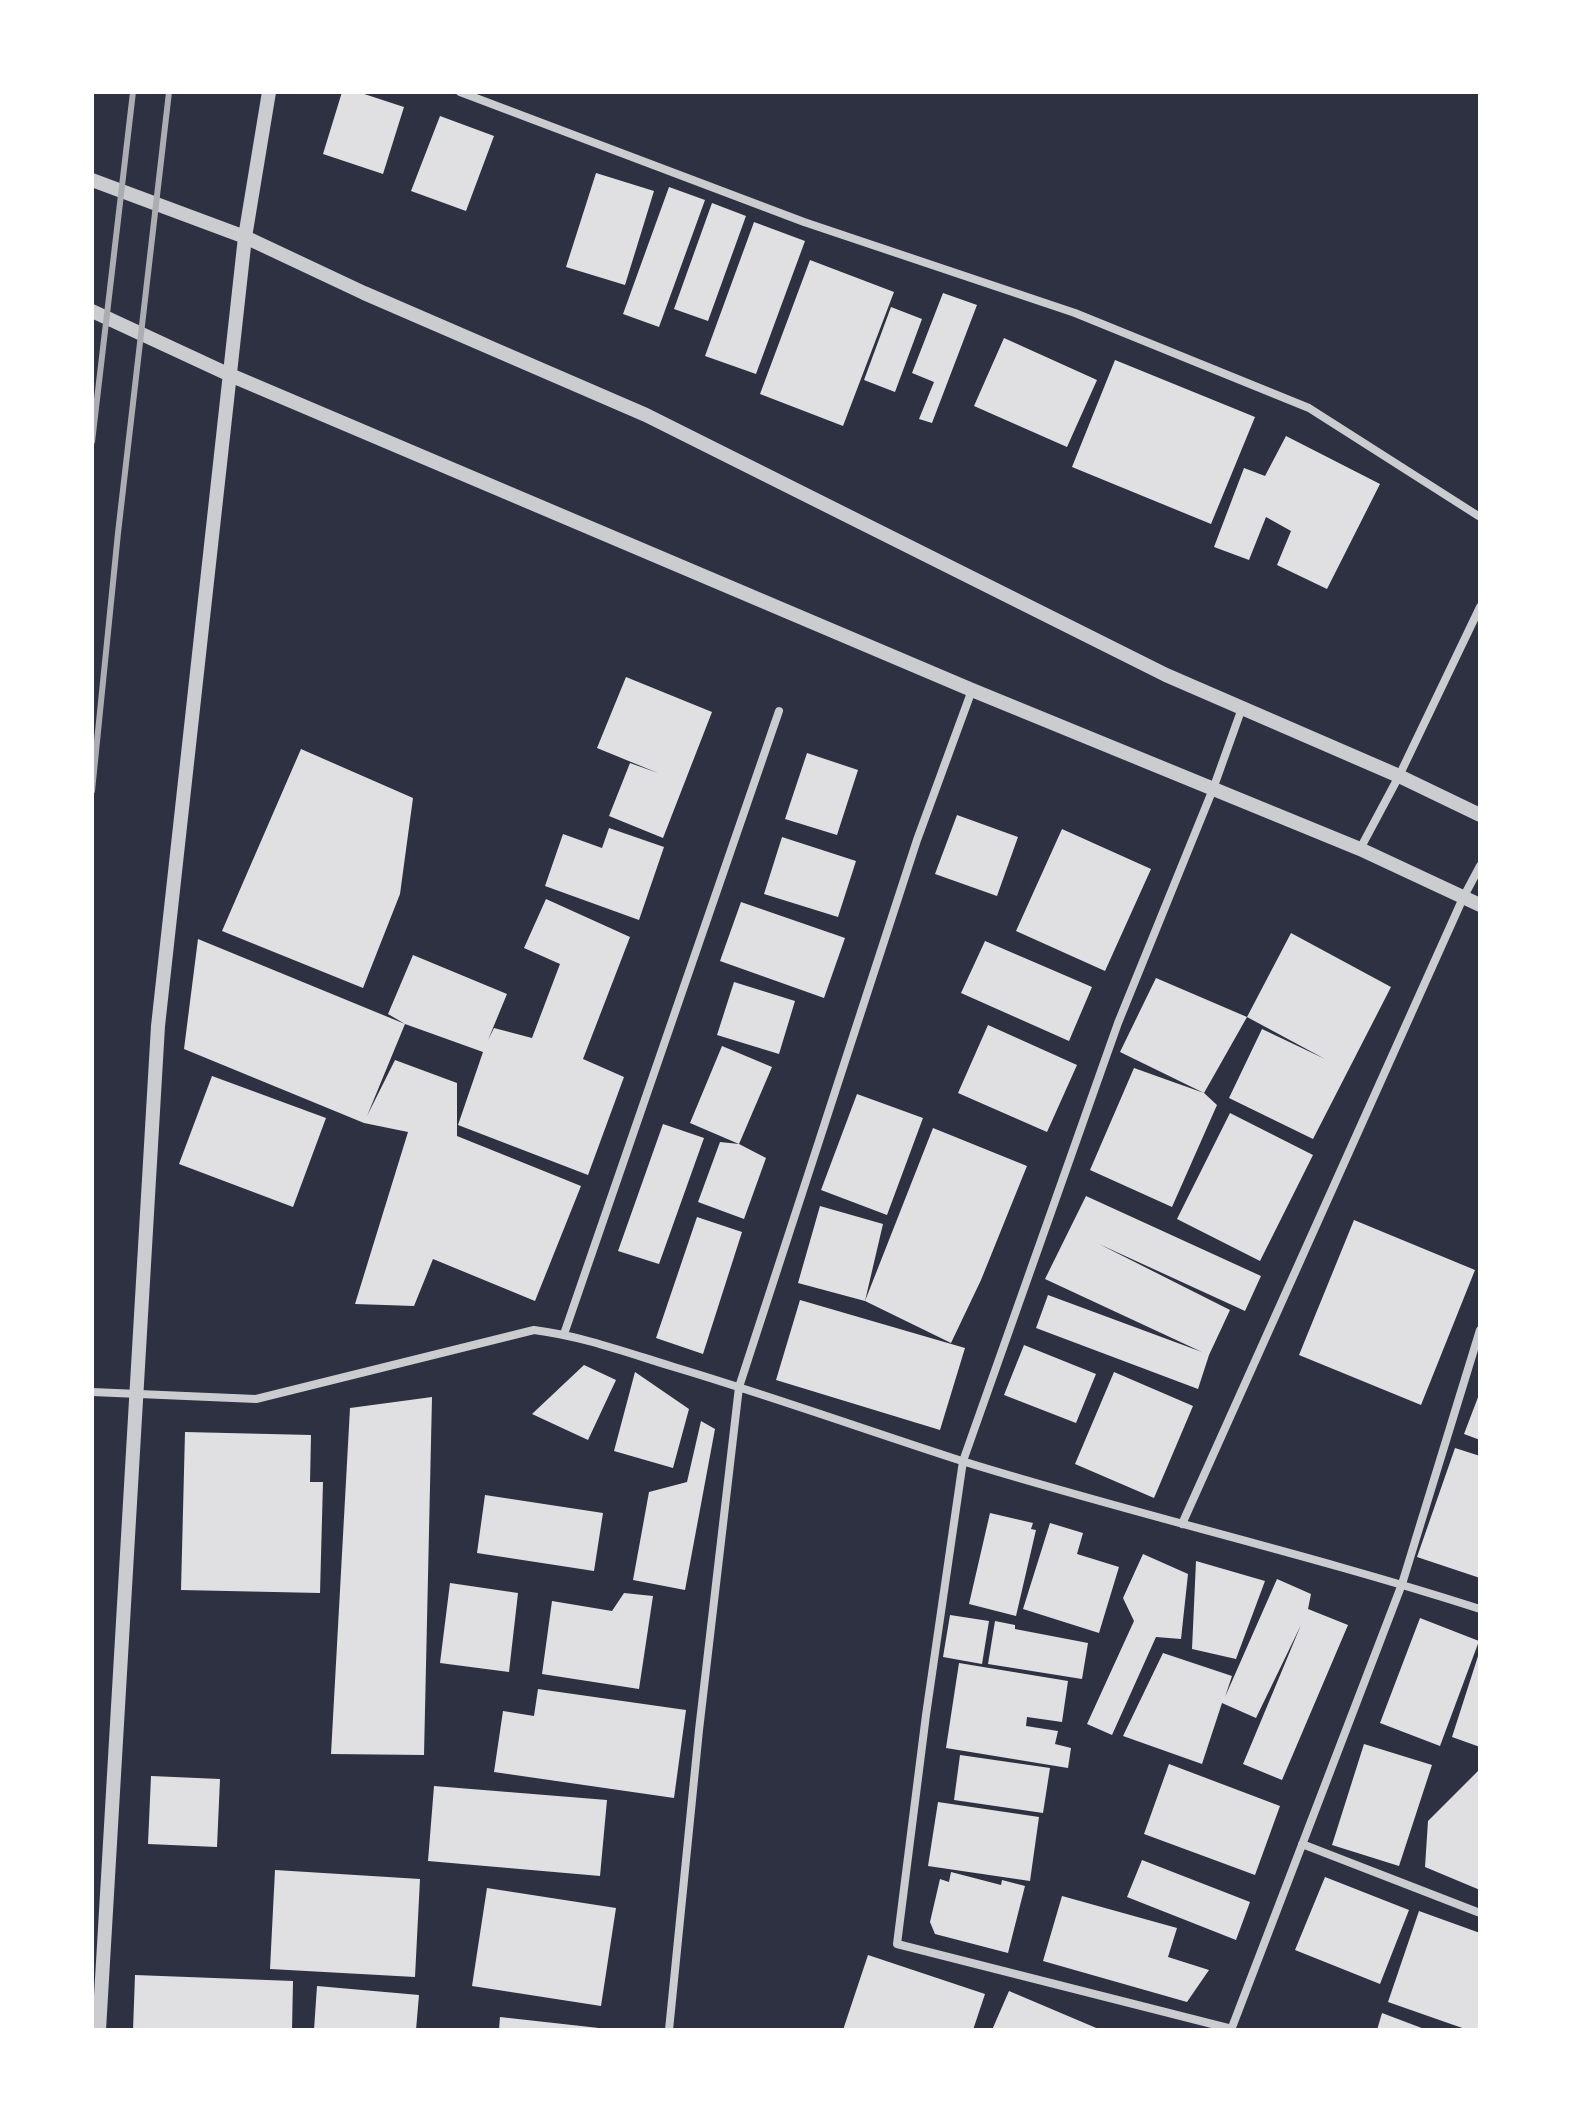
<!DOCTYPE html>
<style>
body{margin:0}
#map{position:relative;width:1572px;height:2122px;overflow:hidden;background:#2d3142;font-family:"Open Sans",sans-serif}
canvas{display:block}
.frame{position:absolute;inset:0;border:94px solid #fff;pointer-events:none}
</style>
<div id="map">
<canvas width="1572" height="2122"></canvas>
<div class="frame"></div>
</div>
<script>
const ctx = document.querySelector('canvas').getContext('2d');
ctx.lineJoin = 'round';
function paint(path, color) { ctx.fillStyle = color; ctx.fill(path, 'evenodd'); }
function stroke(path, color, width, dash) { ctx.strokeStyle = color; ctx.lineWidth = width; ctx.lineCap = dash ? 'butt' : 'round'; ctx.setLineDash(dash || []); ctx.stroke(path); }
paint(new Path2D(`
 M342 92H358L404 107 383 174 323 154Z
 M440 116 494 136 466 211 411 191Z
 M596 173 654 191 625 285 566 267Z
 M669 187 705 200 659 327 623 314Z
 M712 203 746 216 708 321 674 309Z
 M754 222 805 241 756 374 705 356Z
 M810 260 894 292 843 426 760 394Z
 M943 293 977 305 932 423 919 419 934 382 912 373Z
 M891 307 922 319 895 392 864 380Z
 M1004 338 1097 380 1067 447 974 406Z
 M1115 360 1255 417 1211 524 1072 467Z
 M1286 436 1380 484 1327 589 1277 565 1291 531 1266 517 1249 560 1214 547 1244 468 1265 476Z
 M626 677 712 712 663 838 609 816 630 763 658 773 597 748Z
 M301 749 413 798 400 894 363 988 222 931Z
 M807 753 858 770 837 835 785 819Z
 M957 815 1018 837 997 896 935 874Z
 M609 828 664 847 639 920 545 886 563 834 602 848Z
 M1062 829 1151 869 1105 971 1016 931Z
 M782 837 856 861 838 917 764 894Z
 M546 899 630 937 583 1059 624 1077 588 1175 458 1125 483 1052 405 1024 388 1014 413 955 507 994 488 1040 494 1028 532 1038 560 964 524 948Z
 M741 902 845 938 824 998 720 961Z
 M1291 933 1391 987 1313 1139 1229 1098 1262 1029 1325 1059 1247 1017Z
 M198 939 405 1024 367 1116 395 1060 457 1083V1136L581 1186 535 1301 433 1259 414 1306 355 1304 408 1132 364 1123 184 1049Z
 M985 941 1092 987 1069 1041 961 993Z
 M1156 978 1247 1017 1204 1093 1120 1052Z
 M734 982 795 1001 779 1054 717 1035Z
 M988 1025 1077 1065 1047 1132 958 1093Z
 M722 1046 772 1067 739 1144 690 1123Z
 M1134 1068 1204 1093 1217 1105 1172 1207 1090 1170Z
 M212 1076 326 1118 293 1207 179 1164Z
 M857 1094 923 1118 887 1215 821 1190Z
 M1230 1113 1313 1155 1260 1261 1177 1219Z
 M663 1124 704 1138 659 1264 618 1251Z
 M933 1128 1027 1166 981 1280 951 1343 865 1301Z
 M720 1142 739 1144 766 1158 744 1219 698 1202Z
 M1086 1196 1261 1276 1245 1311 1099 1244 1230 1310 1209 1355 1198 1389 1036 1328 1048 1295 1202 1352 1045 1279Z
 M820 1206 883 1224 865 1301 798 1283Z
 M697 1217 742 1232 703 1354 656 1338Z
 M1354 1220 1475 1270 1421 1405 1299 1355Z
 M800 1300 965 1348 940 1430 776 1380Z
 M1024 1345 1096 1374 1076 1423 1004 1395Z
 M584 1365 616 1380 588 1440 532 1414Z
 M635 1372 689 1409 673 1468 614 1451Z
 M1114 1372 1193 1406 1154 1498 1075 1464Z
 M1480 1392V1440L1464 1434Z
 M432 1397 424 1755 331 1754 350 1408Z
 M701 1421 715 1429 685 1590 633 1580 649 1492 687 1482Z
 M185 1432 311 1435 310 1482H323L320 1593 181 1590Z
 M1455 1448 1480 1456V1578L1417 1557Z
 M485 1495 603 1513 594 1571 477 1553Z
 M990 1513 1033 1523 1031 1529 1036 1530 1016 1616 969 1604Z
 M1050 1523 1083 1533 1077 1554 1119 1567 1099 1633 1023 1609Z
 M1143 1554 1188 1574 1181 1639 1156 1637 1112 1735 1087 1724 1134 1621 1123 1598Z
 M1196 1561 1265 1581 1236 1659 1192 1649Z
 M1277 1579 1311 1594 1308 1609 1348 1625 1282 1780 1243 1764 1301 1625 1256 1718 1222 1703 1202 1764 1123 1736 1163 1653 1232 1676 1225 1697Z
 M450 1583 518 1593 509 1672 440 1663Z
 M624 1593 653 1596 639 1689 542 1674 552 1601 612 1611Z
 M950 1615 989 1621 982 1664 943 1657Z
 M1420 1618 1479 1641 1440 1746 1380 1723Z
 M995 1621 1015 1625V1629L1088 1643 1082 1679 988 1664Z
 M1479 1653H1480V1747L1452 1737Z
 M959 1663 1068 1681 1062 1722 1027 1717 1026 1726 1058 1731 1055 1744 1071 1748 1068 1768 946 1748Z
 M538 1689 686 1710 674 1798 494 1772 503 1711 534 1716Z
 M1364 1744 1432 1765 1399 1866 1332 1845Z
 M960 1755 1050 1768 1043 1813 954 1800Z
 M1169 1764 1280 1806 1255 1875 1144 1834Z
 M1480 1769V1890L1425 1867 1428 1821Z
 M151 1776 220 1779 217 1847 148 1844Z
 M434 1786 607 1800 600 1876 428 1861Z
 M938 1802 1039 1817 1030 1881 928 1866Z
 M1142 1860 1250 1902 1236 1940 1127 1897Z
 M275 1870 420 1879 415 1977 270 1969Z
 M951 1872 1001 1885 1002 1880 1025 1886 1008 1953 935 1934 930 1922 940 1879 949 1882Z
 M1325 1877 1409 1910 1380 1984 1295 1950Z
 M487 1888 616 1908 601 2006 472 1986Z
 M1062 1896 1177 1928 1168 1957 1209 1970 1187 2002 1043 1961Z
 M1419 1911 1480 1933V2030H1468L1388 2002Z
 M868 1955 985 1994 973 2030H843Z
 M135 1975 293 1981 292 2030H133Z
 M317 1986 419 1995 416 2030H314Z
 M1009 1991 1101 2030H992Z
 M1382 2013 1427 2030H1377Z
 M500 2017 599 2028V2030H499Z`), '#e0e0e3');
stroke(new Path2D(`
 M460 92 804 222 1075 313 1309 408 1480 517
 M1360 849 1399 776 1480 607
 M564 1334 779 711
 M92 1392 256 1399 534 1330C582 1336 628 1353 674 1367 771 1396 866 1430 962 1461 1133 1514 1309 1554 1480 1609
 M1182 1524 1463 898 1480 866
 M1302 1844 1480 1913
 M1232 2029 897 1944 926 1715 963 1461 1118 1023 1213 789 1242 708
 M669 2030 699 1730 739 1387 917 840 972 690
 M1231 2030 1402 1584 1480 1330`), '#caccd0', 8);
stroke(new Path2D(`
 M92 180 245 237 364 293 646 415 1166 675 1399 776 1480 815
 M92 311 230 375 972 690 1360 849 1480 905
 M99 2030 158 1026 245 237 269 92`), '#caccd0', 14);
stroke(new Path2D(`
 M92 442 133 92
 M92 791 118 533 169 92`), '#abadb3', 6);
</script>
